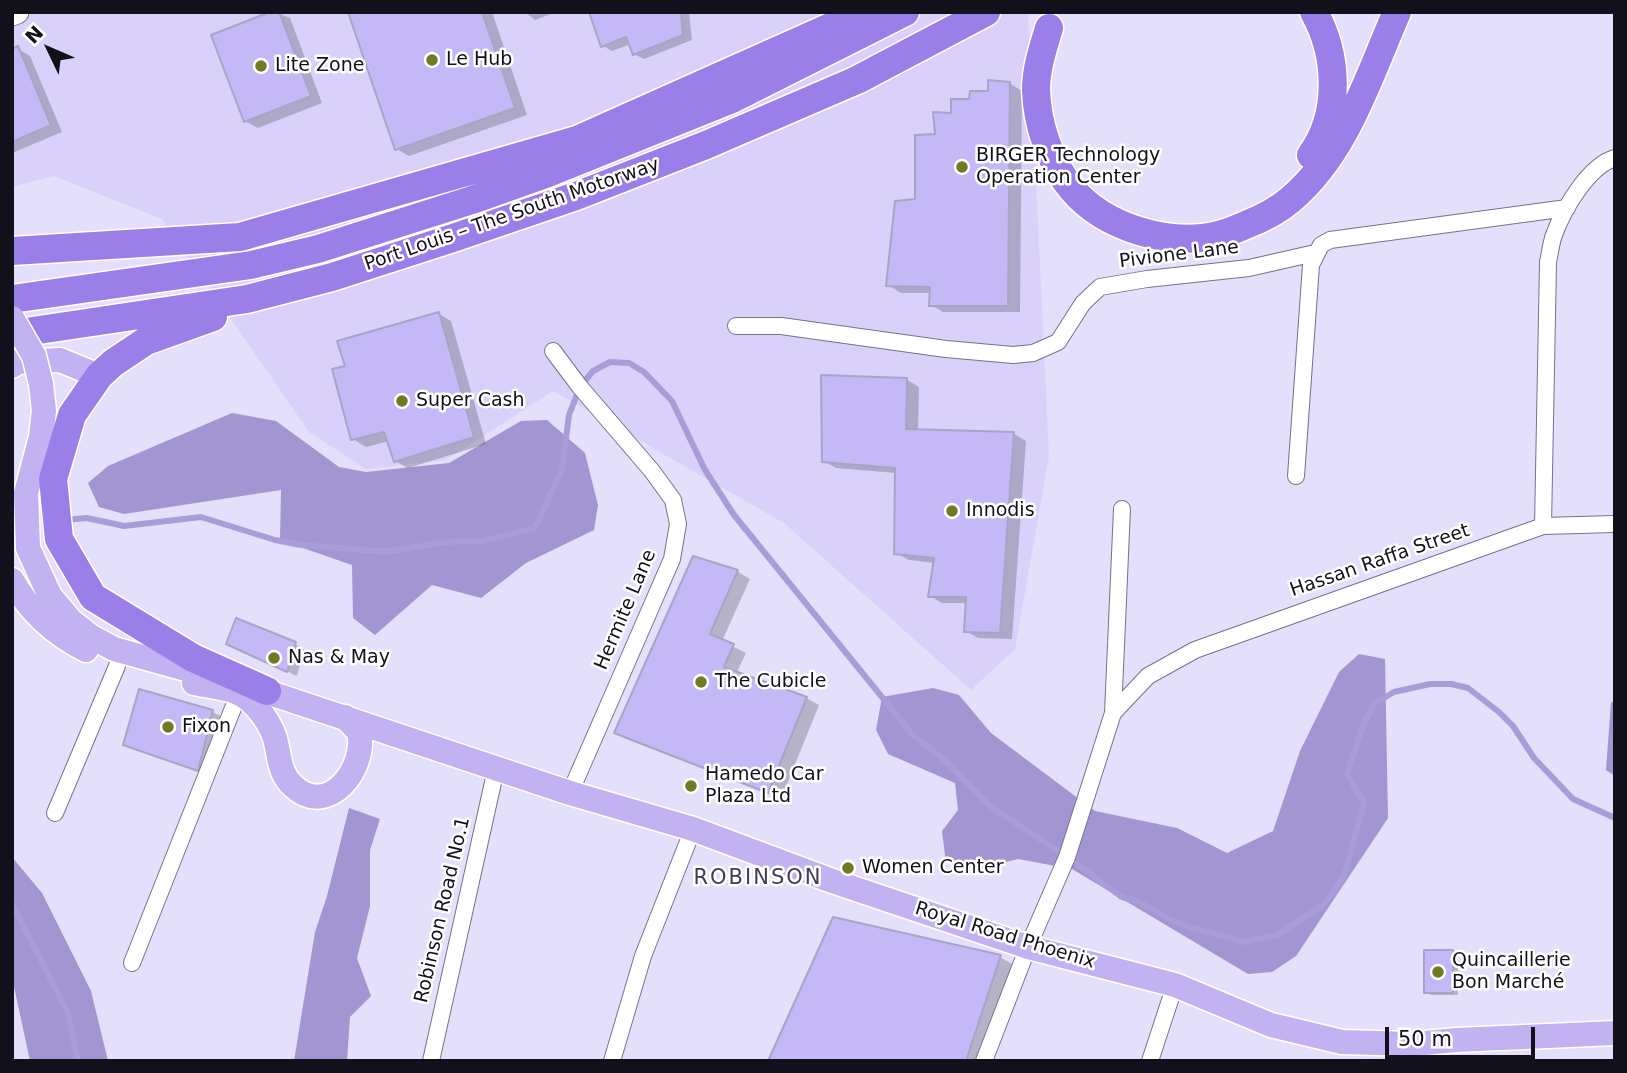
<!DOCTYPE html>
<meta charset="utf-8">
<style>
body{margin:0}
#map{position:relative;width:1627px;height:1073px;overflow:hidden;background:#e4dffa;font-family:"DejaVu Sans",sans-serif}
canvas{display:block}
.frame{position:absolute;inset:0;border:14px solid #12101b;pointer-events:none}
.north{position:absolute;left:14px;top:14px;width:70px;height:70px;-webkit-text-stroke:5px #fff;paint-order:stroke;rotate:314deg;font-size:19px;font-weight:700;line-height:28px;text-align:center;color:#12101b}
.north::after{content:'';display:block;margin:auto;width:24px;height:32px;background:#12101b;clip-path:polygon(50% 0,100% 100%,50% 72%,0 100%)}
.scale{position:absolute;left:1385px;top:1027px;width:150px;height:32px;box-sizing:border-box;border:4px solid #12101b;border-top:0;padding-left:9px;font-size:21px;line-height:24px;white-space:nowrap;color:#12101b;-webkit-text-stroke:5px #fff;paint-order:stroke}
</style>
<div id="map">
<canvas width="1627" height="1073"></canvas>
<div class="frame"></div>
<div class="north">N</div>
<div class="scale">50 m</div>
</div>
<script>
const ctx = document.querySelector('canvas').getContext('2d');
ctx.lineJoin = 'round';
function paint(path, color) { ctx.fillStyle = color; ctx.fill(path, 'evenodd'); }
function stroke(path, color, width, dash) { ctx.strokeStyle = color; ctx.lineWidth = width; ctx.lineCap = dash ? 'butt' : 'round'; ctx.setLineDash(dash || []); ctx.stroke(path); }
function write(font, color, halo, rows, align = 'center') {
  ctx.font = font + ' "DejaVu Sans",sans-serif'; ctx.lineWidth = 5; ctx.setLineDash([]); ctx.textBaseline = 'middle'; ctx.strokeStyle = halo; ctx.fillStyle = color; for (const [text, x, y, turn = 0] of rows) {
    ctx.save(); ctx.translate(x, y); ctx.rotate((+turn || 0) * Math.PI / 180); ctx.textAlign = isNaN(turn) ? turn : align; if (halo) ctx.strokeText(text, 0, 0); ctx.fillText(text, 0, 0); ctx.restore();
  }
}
paint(new Path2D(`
 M12 12H1028L1049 456 1015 649 971 690 784 523 553 391 446 460 366 469 309 432 162 219 54 176 12 187Z`), '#d9d1fa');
paint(new Path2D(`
 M232 413 276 421 339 467 366 472 449 463 521 421 547 420 585 453 598 505 594 530 526 563 481 598 432 585 375 635 353 618 352 565 280 540 281 490 124 514 99 507 88 483 108 466Z
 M1359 654 1385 659 1388 818 1296 956 1272 972 1248 974 1072 869 1018 859 966 872 945 856 942 831 958 810 955 783 888 754 876 730 882 697 933 688 959 695 991 733 1095 811 1177 828 1227 853 1273 831 1300 751 1339 672Z
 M1611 702 1615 703V776L1606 770Z
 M349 808 380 819 370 850V906L357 958 371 996 350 1017 347 1061H294L315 932 327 896Z
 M12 857 42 893 91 991 108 1061H30L12 977Z`), '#a295d1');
paint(new Path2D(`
 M275 12 290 18 322 103 258 128 245 121Z
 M350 12H492L527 115 409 156 397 149Z
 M525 12H556L535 20Z
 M591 12H689L692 40 644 59 634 54 631 44 612 51 603 46Z
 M17 48 30 56 62 132 12 153V50Z
 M1009 83 1022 91 1020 312H943L931 305 932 293H901L888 285 936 135 971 101Z
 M439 314 451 321 486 444 408 468 395 461 389 441 366 447 353 439 347 367Z
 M907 380 919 387 918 431 1014 434 1026 441 1012 639 978 638 966 631 967 603H942L930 596 935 563 909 560 896 553V473L836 468 824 461Z
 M694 558 738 572 750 579 722 641 746 653 736 674 806 698 819 705 781 799 629 740 616 733Z
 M295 644 304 649 297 676 237 648Z
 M140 691 213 712 222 717 208 775 134 749 125 744Z
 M1452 952 1458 955V995H1431L1425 992Z
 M1000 957 1012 964 981 1061H770Z`), '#0003');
stroke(new Path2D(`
 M63 520 87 518 124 526 201 517 275 540 301 545 374 551H391L446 542 483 541 535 528 562 469 569 415 580 387 593 371 610 362 629 363 644 372 672 401 705 470 734 515 912 734 949 764 990 806 1067 857 1122 897 1139 902 1171 920 1190 927 1244 942 1277 935 1322 906 1333 893 1344 876 1364 803 1347 774 1364 723 1374 704 1394 692 1430 684H1451L1468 688 1499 712 1513 726 1534 758 1573 799 1615 818
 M12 904 68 1013 78 1061`), '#a99cd8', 6);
const building = new Path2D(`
 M270 12H279L311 96 244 122 211 35Z
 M348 12H482L515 108 395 150Z
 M589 12H681L683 35 633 55 626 37 601 47Z
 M18 46 51 125 12 142V49Z
 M988 80 1010 82 1008 306H929L930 287 886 286 895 201 915 199V135L935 134 933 112 951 113V99H969L970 91H988Z
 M439 312 474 437 394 462 384 432 351 440 332 369 345 366 337 341Z
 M821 375 907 378 906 429 1014 432 1000 633 964 632 966 597H928L934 558 894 554 895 468 822 462Z
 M693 556 738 570 710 634 734 644 724 667 807 697 768 793 614 733Z
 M236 618 296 642 287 672 226 644Z
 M139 689 213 710 198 771 123 745Z
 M833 917 1001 955 966 1061H768Z
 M1424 950H1453V993H1424Z`);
paint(building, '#c5b8f6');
stroke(building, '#aaa4c4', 2);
const street = new Path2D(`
 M736 326H781L946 349 1013 355 1033 353 1058 342 1083 303 1100 287 1147 279 1249 268 1315 253
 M553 351 580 387 652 471 673 500 678 524 672 559 570 793
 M1296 476 1311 265 1321 245 1330 240 1567 208
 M1543 526 1615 524
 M1113 713 1122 509
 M55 813 117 666
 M132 963 239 693
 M431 1061 496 769
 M612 1061 643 956 693 829
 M984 1061 1028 947 1067 857 1113 713 1148 676 1195 650 1543 526 1548 262C1550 253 1551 243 1554 235 1563 210 1588 166 1615 158
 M1150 1061 1175 985`);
const secondary = new Path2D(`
 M12 14 17 12`);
const primary = new Path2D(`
 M12 366 18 362 60 360 99 376
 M41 384 44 411 41 437 26 493 28 548 50 596 71 621 90 636 114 649 214 677
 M12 580C29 611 54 634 86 650
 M194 683C208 686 223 687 236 692 256 700 274 727 277 747 280 762 281 775 293 786 328 819 367 768 359 732L345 717
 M249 686 570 793 693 829 835 882 1028 947 1175 985 1271 1025 1342 1042 1413 1044 1457 1040 1615 1033`);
const highway = new Path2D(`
 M1049 28C1043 48 1036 69 1036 90 1037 124 1050 163 1072 189 1105 228 1170 247 1218 235 1228 233 1239 228 1248 224 1263 218 1277 211 1290 200 1346 153 1368 78 1397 12
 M1311 155C1341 114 1338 55 1314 12
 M12 251 240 237 577 140 864 12
 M12 299 251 265 318 249 472 200 548 173 732 99 905 12
 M213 317 146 341 113 363 99 376 72 415 53 479 59 539 93 597 193 658 267 691
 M12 334 247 299 332 277 450 239 576 196 706 145 857 80 986 12`);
stroke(street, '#77718f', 18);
stroke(secondary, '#77718f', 25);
stroke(primary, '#fff', 27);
stroke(highway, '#fff', 31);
stroke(street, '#fff', 16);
stroke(secondary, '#fff', 23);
stroke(primary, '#c3b2f2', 24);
stroke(highway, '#9b7fe9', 28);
const primaryBridge = new Path2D(`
 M12 318 34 356 41 384`);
stroke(primaryBridge, '#fff', 27, []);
stroke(primaryBridge, '#c3b2f2', 24);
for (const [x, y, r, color] of [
 [432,60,7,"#727923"],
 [261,66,7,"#727923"],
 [962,167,7,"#727923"],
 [402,401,7,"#727923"],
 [952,511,7,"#727923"],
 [274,658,7,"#727923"],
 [701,682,7,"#727923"],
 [168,727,7,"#727923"],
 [691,786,7,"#727923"],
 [848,868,7,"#727923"],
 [1438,972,7,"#727923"]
]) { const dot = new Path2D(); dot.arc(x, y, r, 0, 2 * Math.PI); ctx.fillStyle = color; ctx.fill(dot); stroke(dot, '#fff', 2.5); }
write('19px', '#12101b', '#fff', [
 ["Le Hub",446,60],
 ["Lite Zone",275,66],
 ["BIRGER Technology",976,156],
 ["Operation Center",976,178],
 ["Super Cash",416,401],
 ["Innodis",966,511],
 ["Nas & May",288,658],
 ["The Cubicle",715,682],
 ["Fixon",182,727],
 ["Hamedo Car",705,775],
 ["Plaza Ltd",705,797],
 ["Women Center",862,868],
 ["Quincaillerie",1452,961],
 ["Bon Marché",1452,983]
], 'left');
write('19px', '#12101b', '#fff', [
 ["Port Louis – The South Motorway",512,215,-19],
 ["Pivione Lane",1179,255,-7],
 ["Hassan Raffa Street",1380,561,-19],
 ["Hermite Lane",626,610,-67],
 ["Robinson Road No.1",443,910,-77],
 ["Royal Road Phoenix",1005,936,17]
]);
ctx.letterSpacing = '2px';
write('21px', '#423c57', '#fff', [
 ["ROBINSON",758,879]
]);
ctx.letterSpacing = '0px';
</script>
